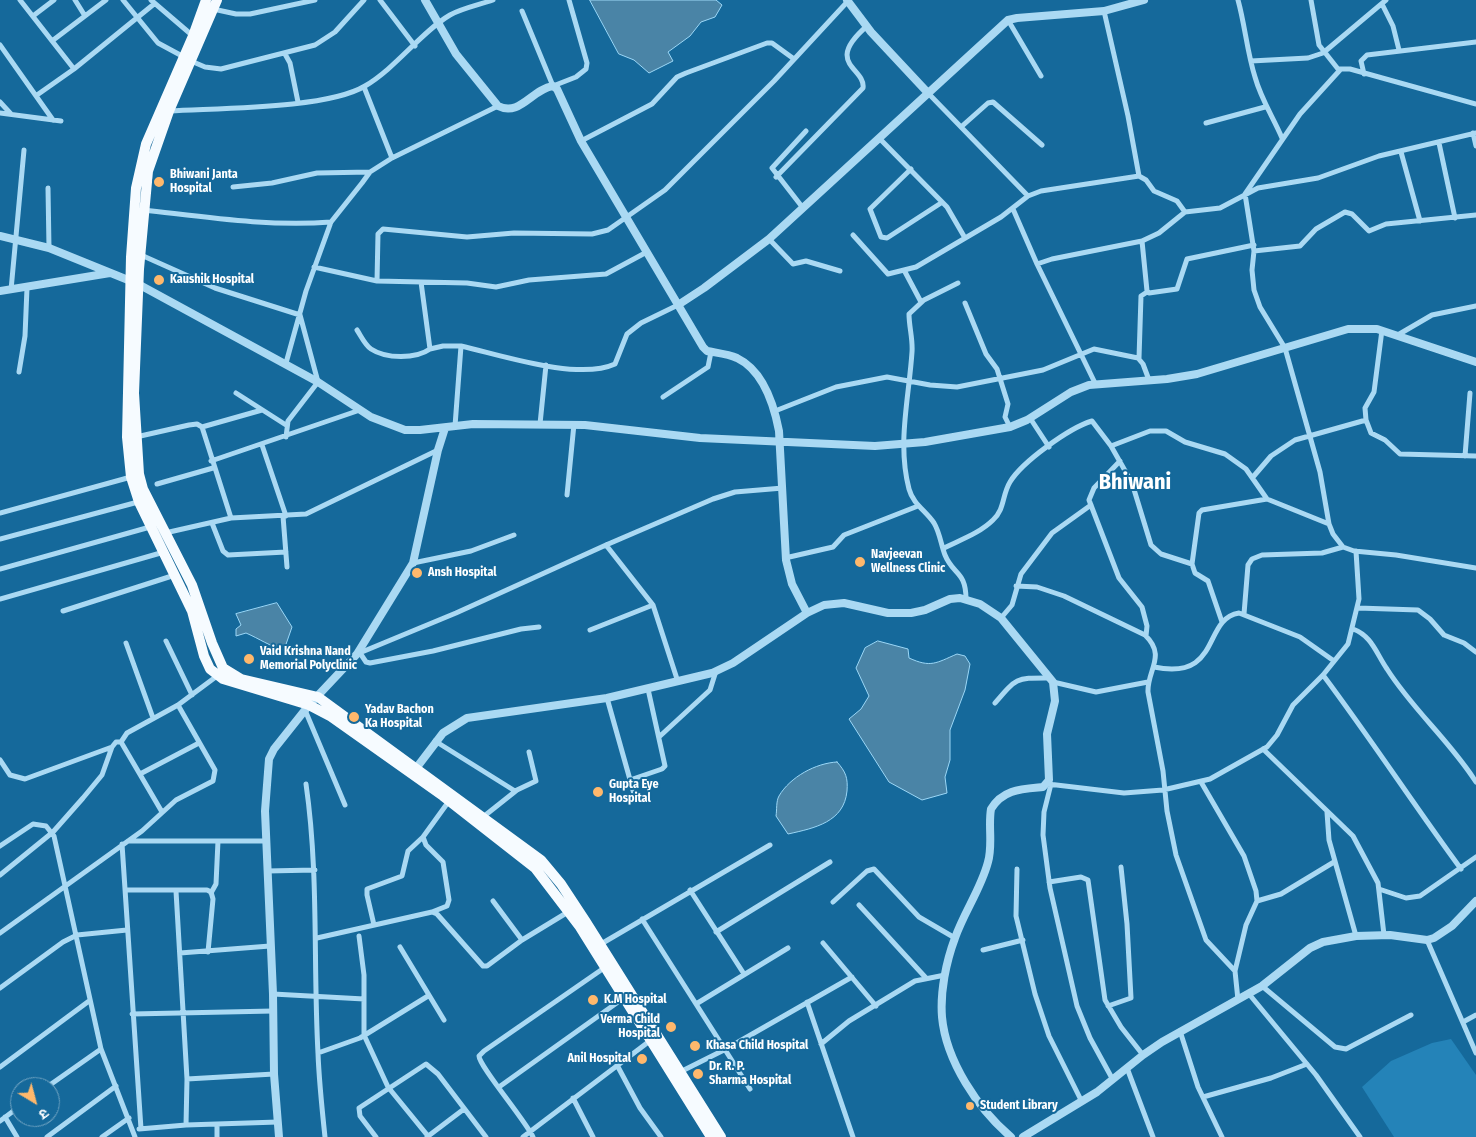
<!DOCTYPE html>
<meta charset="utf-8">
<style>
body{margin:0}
#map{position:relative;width:1476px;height:1137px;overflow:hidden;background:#15699b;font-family:"Fira Sans Condensed","Noto Sans Devanagari",sans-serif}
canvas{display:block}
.north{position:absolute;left:10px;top:1077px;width:50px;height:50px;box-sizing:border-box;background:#15699b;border:1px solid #73a5c3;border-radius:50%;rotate:143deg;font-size:14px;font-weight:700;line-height:20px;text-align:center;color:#fff}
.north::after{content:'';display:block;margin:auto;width:18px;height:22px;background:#ffb86c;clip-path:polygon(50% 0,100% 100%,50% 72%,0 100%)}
</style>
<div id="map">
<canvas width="1476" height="1137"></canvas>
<div class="north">उ</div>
</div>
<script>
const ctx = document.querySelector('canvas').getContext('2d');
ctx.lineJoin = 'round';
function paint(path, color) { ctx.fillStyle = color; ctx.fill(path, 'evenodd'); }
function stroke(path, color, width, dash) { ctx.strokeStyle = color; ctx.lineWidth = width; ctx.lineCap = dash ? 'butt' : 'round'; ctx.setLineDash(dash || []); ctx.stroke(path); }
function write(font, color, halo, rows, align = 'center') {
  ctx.font = font + ' "Fira Sans Condensed",sans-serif'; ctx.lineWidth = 4; ctx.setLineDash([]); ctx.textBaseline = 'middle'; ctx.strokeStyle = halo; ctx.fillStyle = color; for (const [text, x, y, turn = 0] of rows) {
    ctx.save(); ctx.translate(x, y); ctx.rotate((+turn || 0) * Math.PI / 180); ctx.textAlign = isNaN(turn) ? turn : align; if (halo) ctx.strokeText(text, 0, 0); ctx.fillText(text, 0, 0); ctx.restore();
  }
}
paint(new Path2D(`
 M1451 1039 1476 1075V1137H1394L1362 1087 1391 1061 1432 1043Z`), '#2483b8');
const water = new Path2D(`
 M590 0H716L722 5 715 17 701 22 690 36 668 52 673 61 649 73 634 60 619 54Z
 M277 603 292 627 284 650C269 646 260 639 246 633L236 636V629L241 625 236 614Z
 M878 641 908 649 909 658C931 668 936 663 957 654L965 656 970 664 965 690 950 730V760L945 777 947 793 922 800 889 782 849 719 861 709 869 696 856 668 865 648Z
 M837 762C846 772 848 778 847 791 844 822 815 828 788 834L776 816C777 810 776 801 779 796 790 777 816 763 837 762Z`);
paint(water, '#4a84a6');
stroke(water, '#9cd7f6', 1);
stroke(new Path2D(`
 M20 0 74 69
 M75 0 85 16
 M123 0 158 43 184 57
 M151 0 193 36
 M380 0 415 46
 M1238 0C1245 25 1247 52 1255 77 1261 99 1273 117 1282 138
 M1311 0 1319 45 1338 69H1350L1476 104
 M1382 4 1393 26 1399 50
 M213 9 236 14H250L315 0
 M522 11 553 86 576 77 586 69 587 63 569 0
 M1104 11 1128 116 1139 176
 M33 16 54 0
 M1008 20 1041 76
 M52 41 106 0
 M0 45 53 120
 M285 54 290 63 298 102
 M191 61 205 67 221 69 315 45 335 32 364 0
 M1251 61 1308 58 1323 53 1386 0
 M1340 70 1300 114 1245 194 1254 251 1252 270 1254 290 1260 307 1285 348 1320 472 1329 524 1333 534 1343 547
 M1364 74 1361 61 1367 55 1476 42
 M364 87 392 158
 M928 93 1028 196
 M37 95 74 69 154 4
 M0 102 11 114
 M170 111C217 108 327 109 365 86 396 68 421 32 450 15 463 8 479 5 493 0
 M0 113 61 121
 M1206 123 1265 107
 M961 127 988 103 993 102 1042 145
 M1473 133 1476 146
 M880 139 947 207 965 238
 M581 141 652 104 677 77 686 73 767 43H772L794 59
 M1439 143 1455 218
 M1401 152 1420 221
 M911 169 870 209 881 237 887 238 941 203
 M776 177 863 88C866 68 823 64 867 26
 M233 187 272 183 317 173 370 172
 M48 188 49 248
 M803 208 772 168 806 131
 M1013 209 1037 264 1095 383
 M144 210C206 217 269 227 331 222
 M853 235 888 274 916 267 1001 217 1028 196 1041 191 1139 176 1146 180 1154 191 1177 201 1185 212
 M769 239 793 264 806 261 840 271
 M1142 241 1147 291 1149 293 1177 289 1187 259 1254 245
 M1254 251 1300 246 1316 229 1345 212 1352 214 1369 231 1386 224 1476 215
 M141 255 215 288 300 315 318 382 288 421 286 437
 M1037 264 1052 259 1142 241 1159 233 1185 212 1220 208 1258 188 1318 178 1379 156 1476 133
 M314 267 377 281 378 234 383 229 467 237 514 233 592 234 608 230 665 190 774 81 848 1
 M904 270 921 302
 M377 281 467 283 496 287 529 280 606 274 645 253
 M421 282 430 349 443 346H461C501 355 578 381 615 364L627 334 641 323 678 305
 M958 283 924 300 909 314C909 327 913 339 912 352 909 398 897 443 909 489 913 504 926 511 934 523 940 533 941 545 945 555 953 575 966 571 966 599
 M11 290 24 150
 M965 303 986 354 997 369 1008 404 1005 417 1010 427
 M357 330C361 336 365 345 371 349 386 359 416 359 430 349
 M1382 330 1374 392 1365 408 1366 420 1371 433 1385 440 1400 454 1476 456
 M1396 336 1432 315 1476 306
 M1139 358 1141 296 1147 292
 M286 363 306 291 331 222 362 183 370 172 392 158 498 106
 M19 372 25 336 27 288
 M236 393 286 425
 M663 397 708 367 711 352
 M775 411 836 387 887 377 930 385 957 387 1043 370 1094 349 1138 358 1143 364 1149 380
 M1030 418 1049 447
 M540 424 546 365
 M455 426 461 346
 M202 427 262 410
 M136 437 189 425 197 424 202 427 231 518
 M262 445 286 516
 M1111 446 1150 431H1166L1185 442 1225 454 1246 469 1267 499 1329 524
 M1465 456 1470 393
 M211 461 360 410
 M1120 461 1094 488 1089 500 1119 578 1142 607 1147 626 1146 636
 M1253 477 1271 456 1295 440 1366 420
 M157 484 213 468
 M567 495 574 424
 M0 513 131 477
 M283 516 287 567
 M212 523 223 551 228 555 286 552
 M165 533 231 518 306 514 438 450
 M0 539 138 502
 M606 545 653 605 678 682
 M944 548C960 540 980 533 993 520 1005 509 1002 495 1010 482 1022 462 1069 428 1092 421L1111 446 1132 483 1151 545 1161 554 1192 564 1195 573 1208 581 1222 622
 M785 558 833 547 844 535 918 506
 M413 563 471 551 514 535
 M1192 564 1199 513 1202 510 1267 499
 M0 569 150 527
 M1016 586 1037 587 1064 596 1145 635C1167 656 1147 670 1148 692L1163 771 1167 811 1176 855 1206 940 1235 971 1238 1000
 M0 599 164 552
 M1358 608 1418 610 1430 619 1444 635 1464 643 1476 652
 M63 611 175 575
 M1244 614 1248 565 1252 559 1262 555 1322 553 1343 547 1354 551 1396 555 1476 568
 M1001 618 1012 605 1021 574 1052 533 1091 505
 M1353 629C1372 636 1376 653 1387 669 1413 710 1450 741 1476 782
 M590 630 653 605
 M166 641 192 695
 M126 643 153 718
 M360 653 366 662 370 663 433 651 521 629 539 627
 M357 654 456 613 606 545 713 499 735 492 783 488
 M1154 667C1222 681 1202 619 1239 613L1300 637 1334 661
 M1323 675C1371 739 1414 805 1461 869
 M1053 682 1096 692 1148 682
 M607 698 636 801
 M995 703C1017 677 1016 678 1050 678
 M305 710 345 805
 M659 737 710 690 716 671
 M435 741 515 791
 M121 742 162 812
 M1263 749 1353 836 1378 883 1384 935
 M0 760 10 775 25 779 112 747 116 742H121L127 733 178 705 217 676
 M140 774 199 743
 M630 780 662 769 665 766 648 689
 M1201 782 1244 856 1256 891 1257 901 1246 925 1235 971
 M306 784C319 874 313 963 318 1053 319 1081 322 1109 325 1137
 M1048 784 1124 793 1163 790 1210 779 1267 747 1277 735 1293 705 1323 675 1348 644 1359 599 1356 551
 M1051 784 1044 812 1043 835 1050 888 1077 1006 1090 1038 1113 1080
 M1327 812 1329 840 1356 936
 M483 817 517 790 536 781 529 752
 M128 841H267
 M122 844 141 1129
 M0 846 33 824 46 826 54 836 101 1049 135 1137
 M1017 869 1016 916 1035 994 1049 1036 1082 1102
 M267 871 315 870
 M0 875 53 832 83 798 102 775 112 747
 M1049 882 1081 877 1088 880 1105 1000 1121 1027 1143 1055
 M1379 889 1406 898 1420 896 1476 857
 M126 890H207L211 892 213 899 208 952
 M690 890 744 974
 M176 891 187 1079 186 1125
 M211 893 216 884 218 841
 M493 901 522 940
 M1257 901 1281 894 1334 862
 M833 902 867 871 874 869 919 917 955 938
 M859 905 926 978
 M432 912 447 906 449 900 443 862 426 845 423 837 449 801
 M642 919 750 1089
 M374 925 367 895V889L402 876 408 851 423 837
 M716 932 830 862
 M0 933 142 831 176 800 213 781 215 770 178 705
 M359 936 364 975V1035L388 1087 428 1136
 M317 938 432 912 437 914 483 966H487L522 940 568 912
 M1427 940 1476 1053
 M823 943 876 1006
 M601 944 770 845
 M400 947 444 1020
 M983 950 1023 940
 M180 953 270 946
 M1262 986 1335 1047 1346 1049 1411 1015
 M0 988 63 942 77 935 127 930
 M273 994 364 999
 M1249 994 1316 1075 1360 1137
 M807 1002 853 1137
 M696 1004 788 948
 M1108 1006 1131 998 1127 924 1121 867
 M132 1014 273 1011
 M1463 1022 1476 1015
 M1180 1031 1198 1087 1222 1137
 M821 1044 849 1021 915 981 945 975
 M318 1053 360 1038 428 996
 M617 1065 640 1108 661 1137
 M0 1067 89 1001
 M1127 1068 1153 1137
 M680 1072 726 1049 852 977
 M187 1079 274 1074
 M47 1087 101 1049
 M499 1087 625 997
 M1203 1097 1271 1078 1307 1064
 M573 1098 593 1137
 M5 1117 17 1137
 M0 1121 20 1106
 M217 1124V1137
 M139 1129 186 1125 278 1122
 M47 1137 116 1086
 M102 1137 129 1118
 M376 1137 360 1116 359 1108 426 1064 438 1074 486 1137
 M427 1137 464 1109
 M523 1137 651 1040
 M533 1137C525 1120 479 1066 479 1056L484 1051 604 968`), '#aad9f3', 5);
stroke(new Path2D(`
 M425 0 456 54 498 106C520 117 532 89 553 86L557 89 581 141 703 347 707 351C717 353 728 354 737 358 764 371 774 405 779 431L786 560 792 584 807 613
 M847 0 871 32 928 93
 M0 236 49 248 138 284 318 382 371 417 405 430H420L473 424 585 425 700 438 875 446 925 442 1010 427 1027 420 1071 392 1089 385 1167 379 1197 374 1348 329H1377L1476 362
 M0 291 110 273
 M678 305 704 288 769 239 1008 20 1017 18 1104 11 1144 0
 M414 771 443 733 467 718 607 698 712 673 733 663 807 613 824 605 844 603 888 613H911L925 610 950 599 960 598 980 604 1001 618 1053 682 1055 701 1047 734 1049 780 1043 787C1022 789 1003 789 991 809 988 826 993 845 988 862 981 889 964 912 955 938 946 962 940 992 942 1017 946 1061 978 1109 1011 1137
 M279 1137 274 1074 273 994 265 811 269 759 274 749 309 705 357 654 413 563 438 450 445 428
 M1023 1137 1097 1092 1143 1055 1162 1042 1262 986 1310 948 1323 942 1356 936 1390 935 1427 940 1434 938 1452 926 1476 901`), '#aad9f3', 8);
stroke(new Path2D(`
 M206 0 193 36 146 144 136 188 131 257 127 437 131 477 139 502 192 611 204 656 210 669 223 679 309 705 330 716 443 796 535 868 580 927 711 1137
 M217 0 169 111 148 171 139 269 134 393 139 474 143 489 192 585 212 643 223 668 241 679 318 697 541 860 561 884 586 922 721 1137`), '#f6fbff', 10);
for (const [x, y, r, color] of [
 [159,182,6,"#ffb86c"],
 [159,280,6,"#ffb86c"],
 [860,562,6,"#ffb86c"],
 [417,573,6,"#ffb86c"],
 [249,659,6,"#ffb86c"],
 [354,717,6,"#ffb86c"],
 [598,792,6,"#ffb86c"],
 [593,1000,6,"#ffb86c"],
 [671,1027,6,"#ffb86c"],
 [695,1046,6,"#ffb86c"],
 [642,1059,6,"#ffb86c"],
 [698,1074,6,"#ffb86c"],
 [970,1106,5,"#ffb86c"]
]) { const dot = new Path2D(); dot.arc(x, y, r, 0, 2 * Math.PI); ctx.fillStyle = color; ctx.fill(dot); stroke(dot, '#15699b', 2); }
write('bold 12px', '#fff', '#15699b', [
 ["Bhiwani Janta",170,175],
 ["Hospital",170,189],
 ["Kaushik Hospital",170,280],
 ["Navjeevan",871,555],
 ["Wellness Clinic",871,569],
 ["Ansh Hospital",428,573],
 ["Vaid Krishna Nand",260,652],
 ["Memorial Polyclinic",260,666],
 ["Yadav Bachon",365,710],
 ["Ka Hospital",365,724],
 ["Gupta Eye",609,785],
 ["Hospital",609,799],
 ["K.M Hospital",604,1000],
 ["Verma Child",660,1020,"right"],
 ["Hospital",660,1034,"right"],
 ["Khasa Child Hospital",706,1046],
 ["Anil Hospital",631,1059,"right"],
 ["Dr. R. P.",709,1067],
 ["Sharma Hospital",709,1081],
 ["Student Library",980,1106]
], 'left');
write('bold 22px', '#fff', '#15699b', [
 ["Bhiwani",1135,483]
]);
</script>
